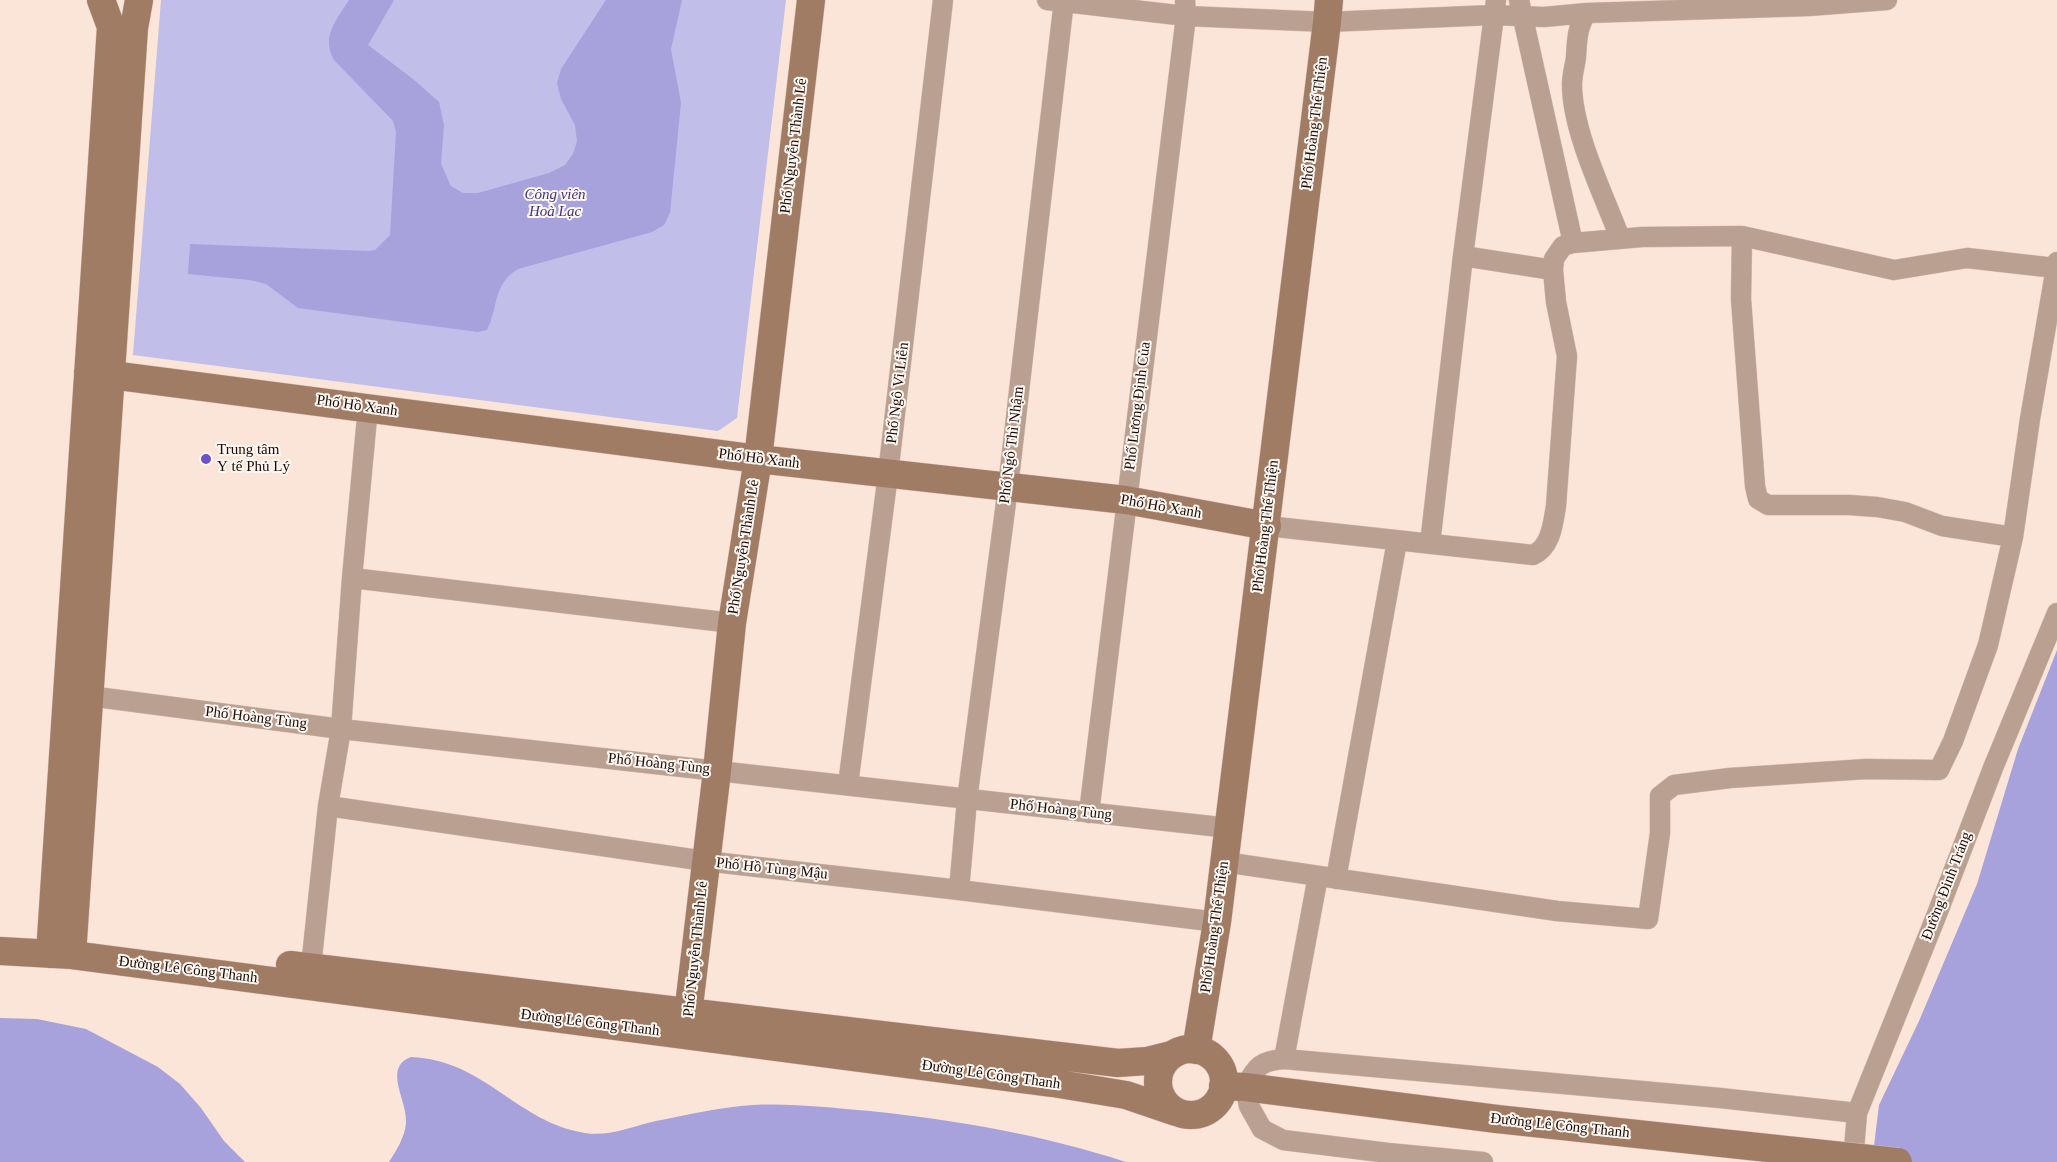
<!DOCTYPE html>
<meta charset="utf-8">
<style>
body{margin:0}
canvas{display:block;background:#fbe5d8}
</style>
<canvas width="2057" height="1162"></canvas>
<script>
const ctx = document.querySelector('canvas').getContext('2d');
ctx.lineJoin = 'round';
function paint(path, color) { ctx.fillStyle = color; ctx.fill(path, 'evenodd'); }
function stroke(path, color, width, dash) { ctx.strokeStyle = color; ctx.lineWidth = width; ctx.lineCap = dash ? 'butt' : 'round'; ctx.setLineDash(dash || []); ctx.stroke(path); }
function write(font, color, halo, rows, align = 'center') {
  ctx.font = font + ' "Times New Roman",serif'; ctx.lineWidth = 4; ctx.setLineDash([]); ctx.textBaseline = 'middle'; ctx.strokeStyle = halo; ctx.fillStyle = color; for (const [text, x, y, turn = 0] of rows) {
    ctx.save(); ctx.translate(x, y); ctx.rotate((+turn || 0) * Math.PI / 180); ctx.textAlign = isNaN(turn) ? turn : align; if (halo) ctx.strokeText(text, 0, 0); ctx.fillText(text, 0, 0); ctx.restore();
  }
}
paint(new Path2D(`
 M161 0H786L737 418 718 431 133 355Z`), '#c1bee9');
paint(new Path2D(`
 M349 0H394L368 45 413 79 439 102 444 125 441 164 451 186 463 193H478L549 173 565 165 573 154 577 141 575 125 561 99 557 83 561 69 606 0H682L671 49 681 103 670 213 664 225 652 232 518 269C492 285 499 306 487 330L478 332 298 308 266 284 250 280 188 274 190 244 368 251 375 250 390 235 396 132 393 121 334 60C321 36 336 21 349 0Z
 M2057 650V1162H1872L1879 1105 1919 1021 1977 884 2018 749Z
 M0 1018 37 1019 86 1029 158 1067 180 1084 201 1108 224 1141 245 1162H0Z
 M411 1057C485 1060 516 1122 585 1133 609 1137 633 1126 656 1121 687 1115 721 1107 753 1105 792 1103 832 1108 870 1111 957 1120 1043 1135 1126 1162H389C396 1151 405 1137 406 1123 408 1100 382 1068 411 1057Z`), '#a7a2dc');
const street = new Path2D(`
 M1047 0 1186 16 1327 22 1493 15 1544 17 1587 13 1809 6 1887 0
 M1519 0 1573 243
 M1587 13C1577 26 1577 41 1576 57 1575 66 1572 75 1572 84 1572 131 1603 193 1620 238
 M1742 236 1741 299 1755 486 1758 499 1768 505H1849L1877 507 1905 512 1942 526 2013 537
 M1463 256 1553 270
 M1267 526 1533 555C1551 547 1553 524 1556 506L1567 356 1556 302 1553 270 1554 259 1558 253 1563 246 1573 243 1642 237 1742 236 1894 270 1967 258 2055 268
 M1430 544 1463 256 1496 0
 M352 578 732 623
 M89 696 341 729 1229 828
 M848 785 888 474 943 0
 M328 806 705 861 959 890 1217 922
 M1089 813 1186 16 1185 0
 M1224 862 1557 911 1648 919 1660 833V796L1674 785 1730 778 1866 769 1939 770 1953 741 1988 645 2013 537 2030 419 2057 262
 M1336 879 1397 541
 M959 890 967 800 1008 487 1064 0
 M311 967 328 806 341 729 352 578 368 407
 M1284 1059 1318 876
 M1483 1162 1388 1153 1283 1140 1262 1129 1249 1106 1245 1087C1257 1067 1259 1061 1284 1059L1720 1098 1857 1113
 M1853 1162 1857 1113 1937 914 1993 768 2057 613`);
const secondary = new Path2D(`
 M88 372 758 459 1126 500 1267 526
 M0 951 72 955 1053 1083 1126 1095 1176 1112
 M50 954 111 27 101 0
 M72 955 134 28 139 0
 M290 965 1118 1063 1147 1061 1171 1055
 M686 1031 717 771 732 623 758 459 811 0
 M1158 1082a33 33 0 1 1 66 0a33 33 0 1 1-66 0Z
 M1196 1050 1217 922 1327 22 1329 0
 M1223 1086 1245 1087 1497 1119`);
stroke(street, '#d7c2b6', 21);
stroke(secondary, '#d7c2b6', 29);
stroke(street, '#baa091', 20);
stroke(secondary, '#a17c65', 28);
const secondaryBridge = new Path2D(`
 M1497 1119 1898 1162`);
stroke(secondaryBridge, '#d7c2b6', 29, []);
stroke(secondaryBridge, '#a17c65', 28);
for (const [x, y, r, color] of [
 [206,459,6,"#6b52cb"]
]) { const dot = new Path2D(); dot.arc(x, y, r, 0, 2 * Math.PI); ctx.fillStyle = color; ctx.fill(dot); stroke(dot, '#fdf6f1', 2); }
write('15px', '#180c06', '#fdf6f1', [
 ["Phố Hoàng Thế Thiện",1315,123,-83],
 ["Phố Nguyễn Thành Lê",794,146,-83],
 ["Phố Ngô Vi Liễn",898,393,-83],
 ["Phố Hồ Xanh",357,406,8],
 ["Phố Lương Định Của",1138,406,-83],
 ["Phố Ngô Thì Nhậm",1012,445,-83],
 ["Phố Hồ Xanh",759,459,7],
 ["Phố Hồ Xanh",1161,507,10],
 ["Phố Hoàng Thế Thiện",1266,526,-83],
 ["Phố Nguyễn Thành Lê",744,547,-81],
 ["Phố Hoàng Tùng",256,718,7],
 ["Phố Hoàng Tùng",659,764,6],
 ["Phố Hoàng Tùng",1061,810,6],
 ["Phố Hồ Tùng Mậu",772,869,6],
 ["Đường Đinh Tráng",1947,886,-69],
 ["Phố Hoàng Thế Thiện",1215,927,-82],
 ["Phố Nguyễn Thành Lê",696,949,-84],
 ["Đường Lê Công Thanh",188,970,7],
 ["Đường Lê Công Thanh",590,1023,7],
 ["Đường Lê Công Thanh",991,1075,8],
 ["Đường Lê Công Thanh",1560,1126,6]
]);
write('italic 15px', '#403378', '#fdf6f1', [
 ["Công viên",555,195],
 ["Hoà Lạc",555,212]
]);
write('15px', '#180c06', '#fdf6f1', [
 ["Trung tâm",217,450],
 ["Y tế Phủ Lý",217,467]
], 'left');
</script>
